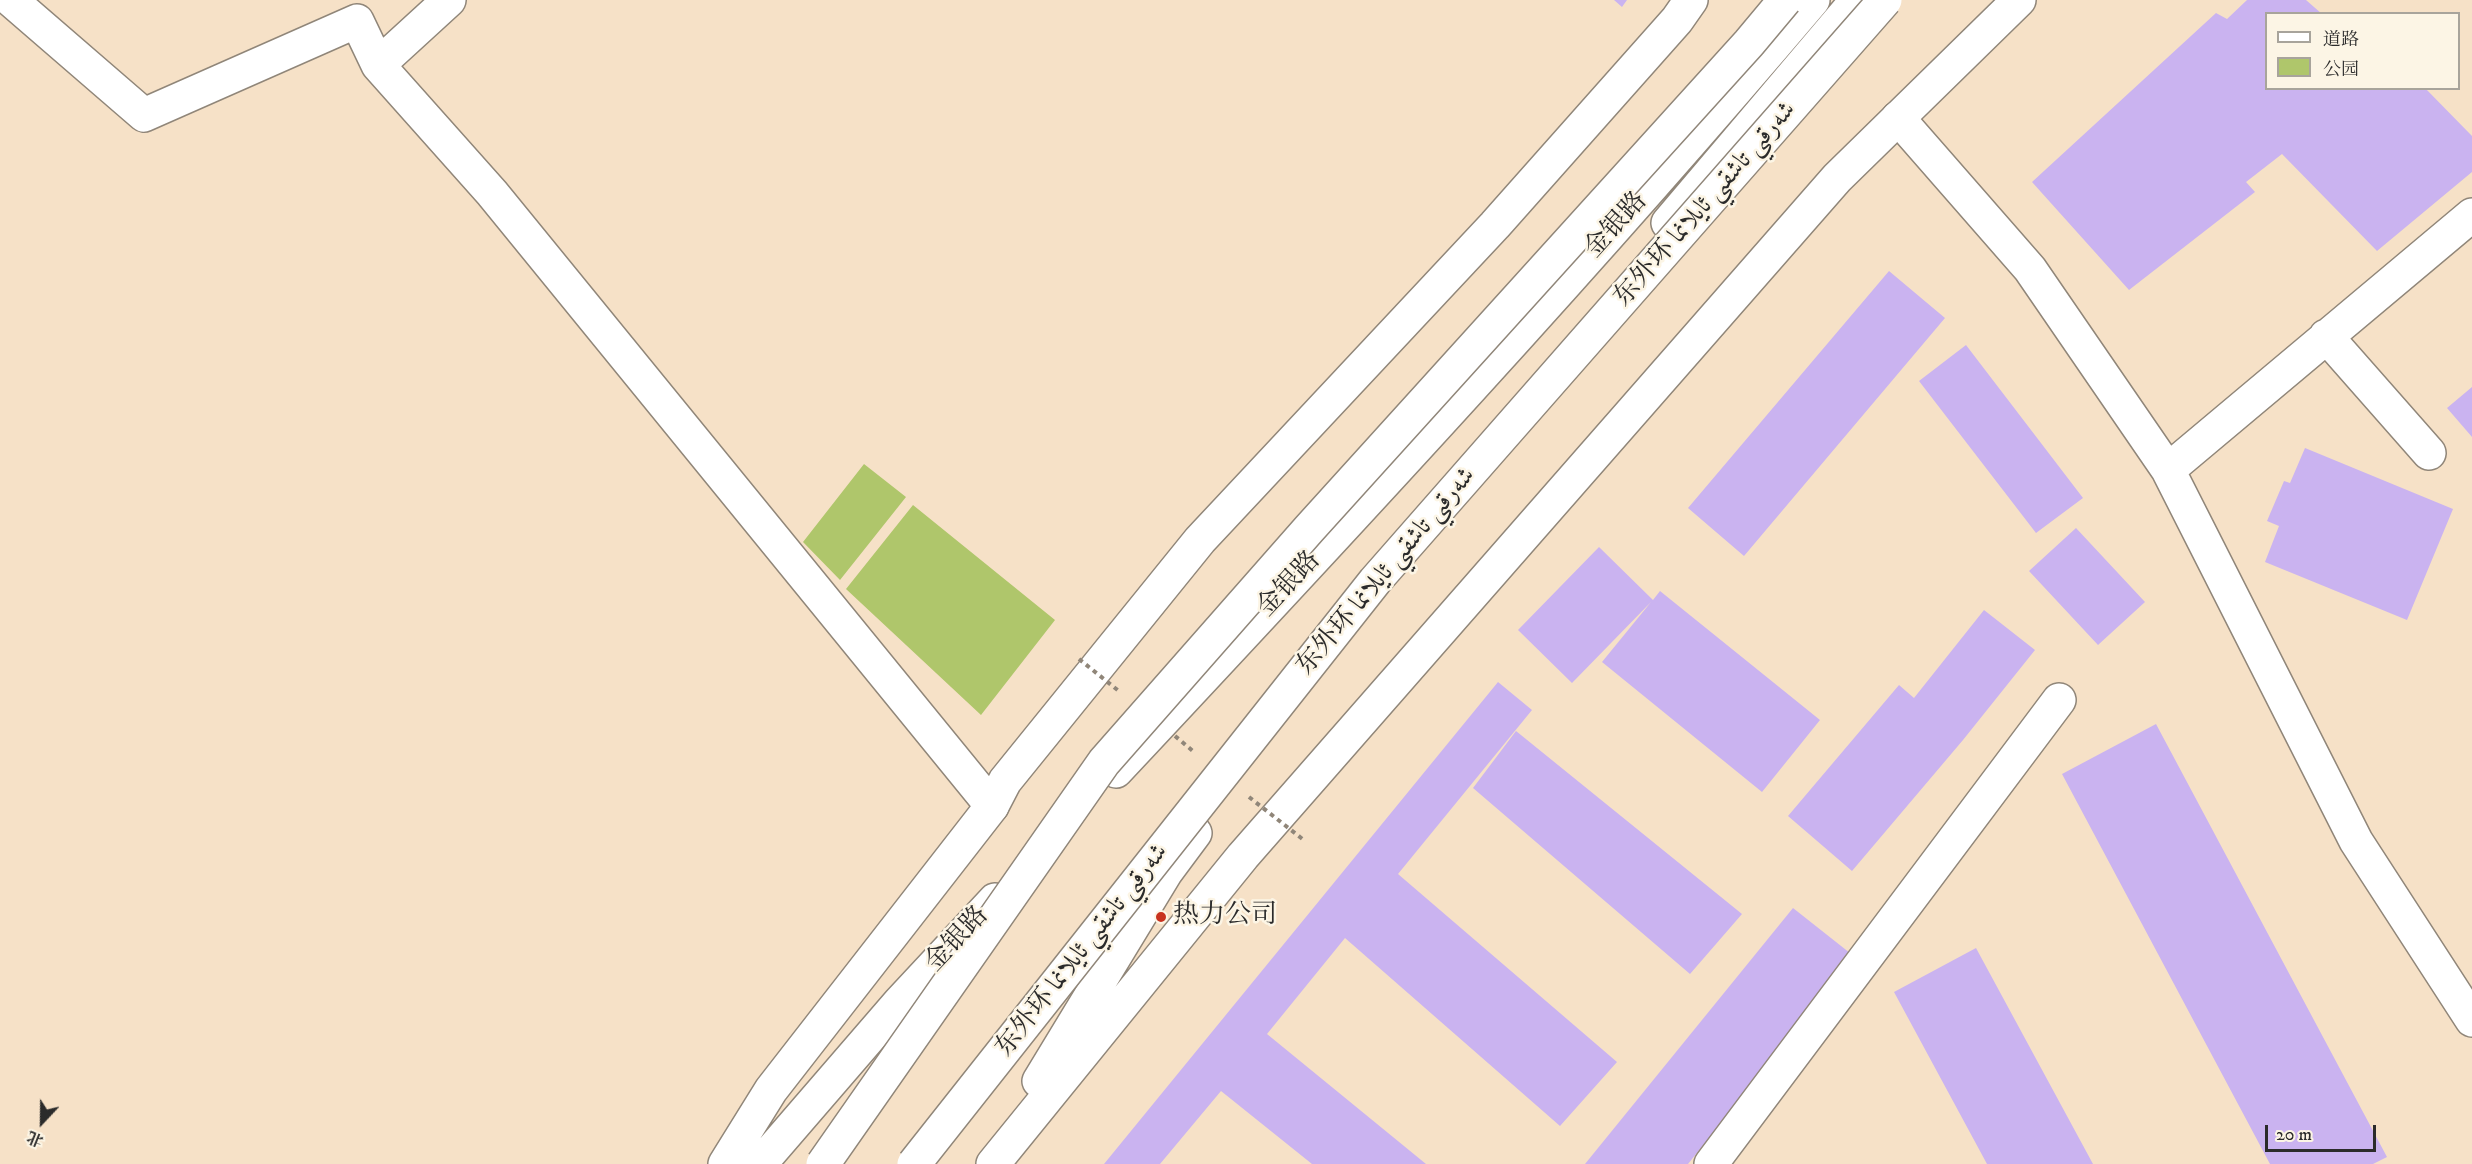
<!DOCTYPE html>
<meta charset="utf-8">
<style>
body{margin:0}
#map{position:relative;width:2472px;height:1164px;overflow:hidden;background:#f6e1c7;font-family:"IM FELL DW Pica","Noto Serif SC",serif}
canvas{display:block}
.legend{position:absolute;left:2265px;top:12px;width:195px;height:78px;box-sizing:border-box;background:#fcf5e5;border:2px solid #a8a49b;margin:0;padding:8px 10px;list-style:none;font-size:18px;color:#2b2b2b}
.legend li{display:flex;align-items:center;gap:12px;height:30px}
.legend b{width:30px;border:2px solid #a8a49b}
.north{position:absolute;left:12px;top:1092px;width:60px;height:60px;-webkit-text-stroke:4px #fcf5e5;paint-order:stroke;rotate:202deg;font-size:16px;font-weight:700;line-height:24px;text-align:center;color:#2b2b2b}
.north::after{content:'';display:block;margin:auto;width:21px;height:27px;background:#2b2b2b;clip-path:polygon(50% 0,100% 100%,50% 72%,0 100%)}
.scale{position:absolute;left:2265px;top:1125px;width:111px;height:27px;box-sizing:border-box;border:3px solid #2b2b2b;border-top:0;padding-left:8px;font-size:18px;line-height:21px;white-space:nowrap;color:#2b2b2b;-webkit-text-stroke:4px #fcf5e5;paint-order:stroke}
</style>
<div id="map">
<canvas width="2472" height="1164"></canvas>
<ul class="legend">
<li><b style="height:8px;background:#fff"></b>道路</li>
<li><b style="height:16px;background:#afc66b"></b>公园</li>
</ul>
<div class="north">北</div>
<div class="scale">20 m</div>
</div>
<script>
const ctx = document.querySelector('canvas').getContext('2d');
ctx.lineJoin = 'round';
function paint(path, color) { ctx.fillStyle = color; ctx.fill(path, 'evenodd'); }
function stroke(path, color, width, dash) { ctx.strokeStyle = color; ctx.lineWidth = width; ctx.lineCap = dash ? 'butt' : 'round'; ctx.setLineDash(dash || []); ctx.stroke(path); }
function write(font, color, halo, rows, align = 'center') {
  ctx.font = font + ' "IM FELL DW Pica",Amiri,"Noto Serif SC",serif'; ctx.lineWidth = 5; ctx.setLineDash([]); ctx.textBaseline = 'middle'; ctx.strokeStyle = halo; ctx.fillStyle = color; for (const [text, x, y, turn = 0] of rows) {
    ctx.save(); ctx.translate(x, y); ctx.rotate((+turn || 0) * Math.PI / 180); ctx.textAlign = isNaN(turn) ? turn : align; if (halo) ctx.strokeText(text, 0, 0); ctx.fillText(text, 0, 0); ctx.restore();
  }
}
paint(new Path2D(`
 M864 464 906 497 840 580 803 542Z
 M913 505 1055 620 981 715 846 589Z`), '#afc66b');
paint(new Path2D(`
 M1614 0H1627L1622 7Z
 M2247 0H2306L2322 14H2266V88H2425L2472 136V172L2377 251 2282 154 2246 182 2255 192 2129 290 2032 182 2216 13 2227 19Z
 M1889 271 1945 318 1744 556 1688 508Z
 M1966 345 2083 498 2036 533 1919 381Z
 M2472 387V437L2447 408Z
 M2305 448 2453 509 2407 620 2265 562 2279 526 2267 521 2284 481 2290 483Z
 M2076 528 2145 602 2098 645 2029 571Z
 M1599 547 1653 600 1660 591 1820 720 1762 792 1602 662 1651 602 1572 683 1518 630Z
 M1984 610 2035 650 1963 740 1852 871 1788 816 1899 685 1914 698Z
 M1498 682 1532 710 1398 874 1617 1062 1560 1126 1345 938 1267 1034 1426 1164H1312L1221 1091 1160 1164H1104Z
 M2156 724 2387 1157 2373 1164H2270L2062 774Z
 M1516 731 1742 914 1690 974 1473 788Z
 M1793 908 1855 957 1688 1164H1585Z
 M1976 948 2093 1164H1987L1894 992Z`), '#cab3f0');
const minor = new Path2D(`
 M11 0 144 115 357 21 378 65
 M449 0 378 65 492 193 992 806
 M1898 118 2030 269 2168 470 2356 841 2472 1020
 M2326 336 2429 453
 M2168 470 2472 215
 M1711 1164 2059 700`);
const major = new Path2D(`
 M1668 223 1857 0
 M1116 771C1353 518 1589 264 1813 0
 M1039 1081 1166 872 1195 833
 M725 1164 771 1090 992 806 1005 781 1200 540 1495 225 1677 20 1691 0
 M760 1164 899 1003 995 900
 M993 1164 1243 856 1837 178 2019 0`);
stroke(minor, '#908679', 36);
stroke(major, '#908679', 36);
stroke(minor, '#fff', 33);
stroke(major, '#fff', 33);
const highwayBridge = new Path2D(`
 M823 1164 1104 762 1309 529 1749 43 1785 0
 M914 1164 1375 581 1885 0`);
stroke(highwayBridge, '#908679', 36, []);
stroke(new Path2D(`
 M1079 659 1120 692
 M1175 736 1194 752
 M1249 797 1305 841`), '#908679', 4, [4.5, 4.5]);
stroke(highwayBridge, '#fff', 33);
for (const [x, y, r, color] of [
 [1161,917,6,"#c8321e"]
]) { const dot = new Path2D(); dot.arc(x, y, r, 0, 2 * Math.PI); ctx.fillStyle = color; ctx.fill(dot); stroke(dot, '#fcf5e5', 2); }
write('26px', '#2b2b2b', '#fcf5e5', [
 ["东外环 شەرقىي تاشقىي ئايلانما",1706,205,-49],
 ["金银路",1617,226,-48],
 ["东外环 شەرقىي تاشقىي ئايلانما",1387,572,-50],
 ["金银路",1290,585,-47],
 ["金银路",958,940,-47],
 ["东外环 شەرقىي تاشقىي ئايلانما",1083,951,-52]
]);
write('26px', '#2b2b2b', '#fcf5e5', [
 ["热力公司",1173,917]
], 'left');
</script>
